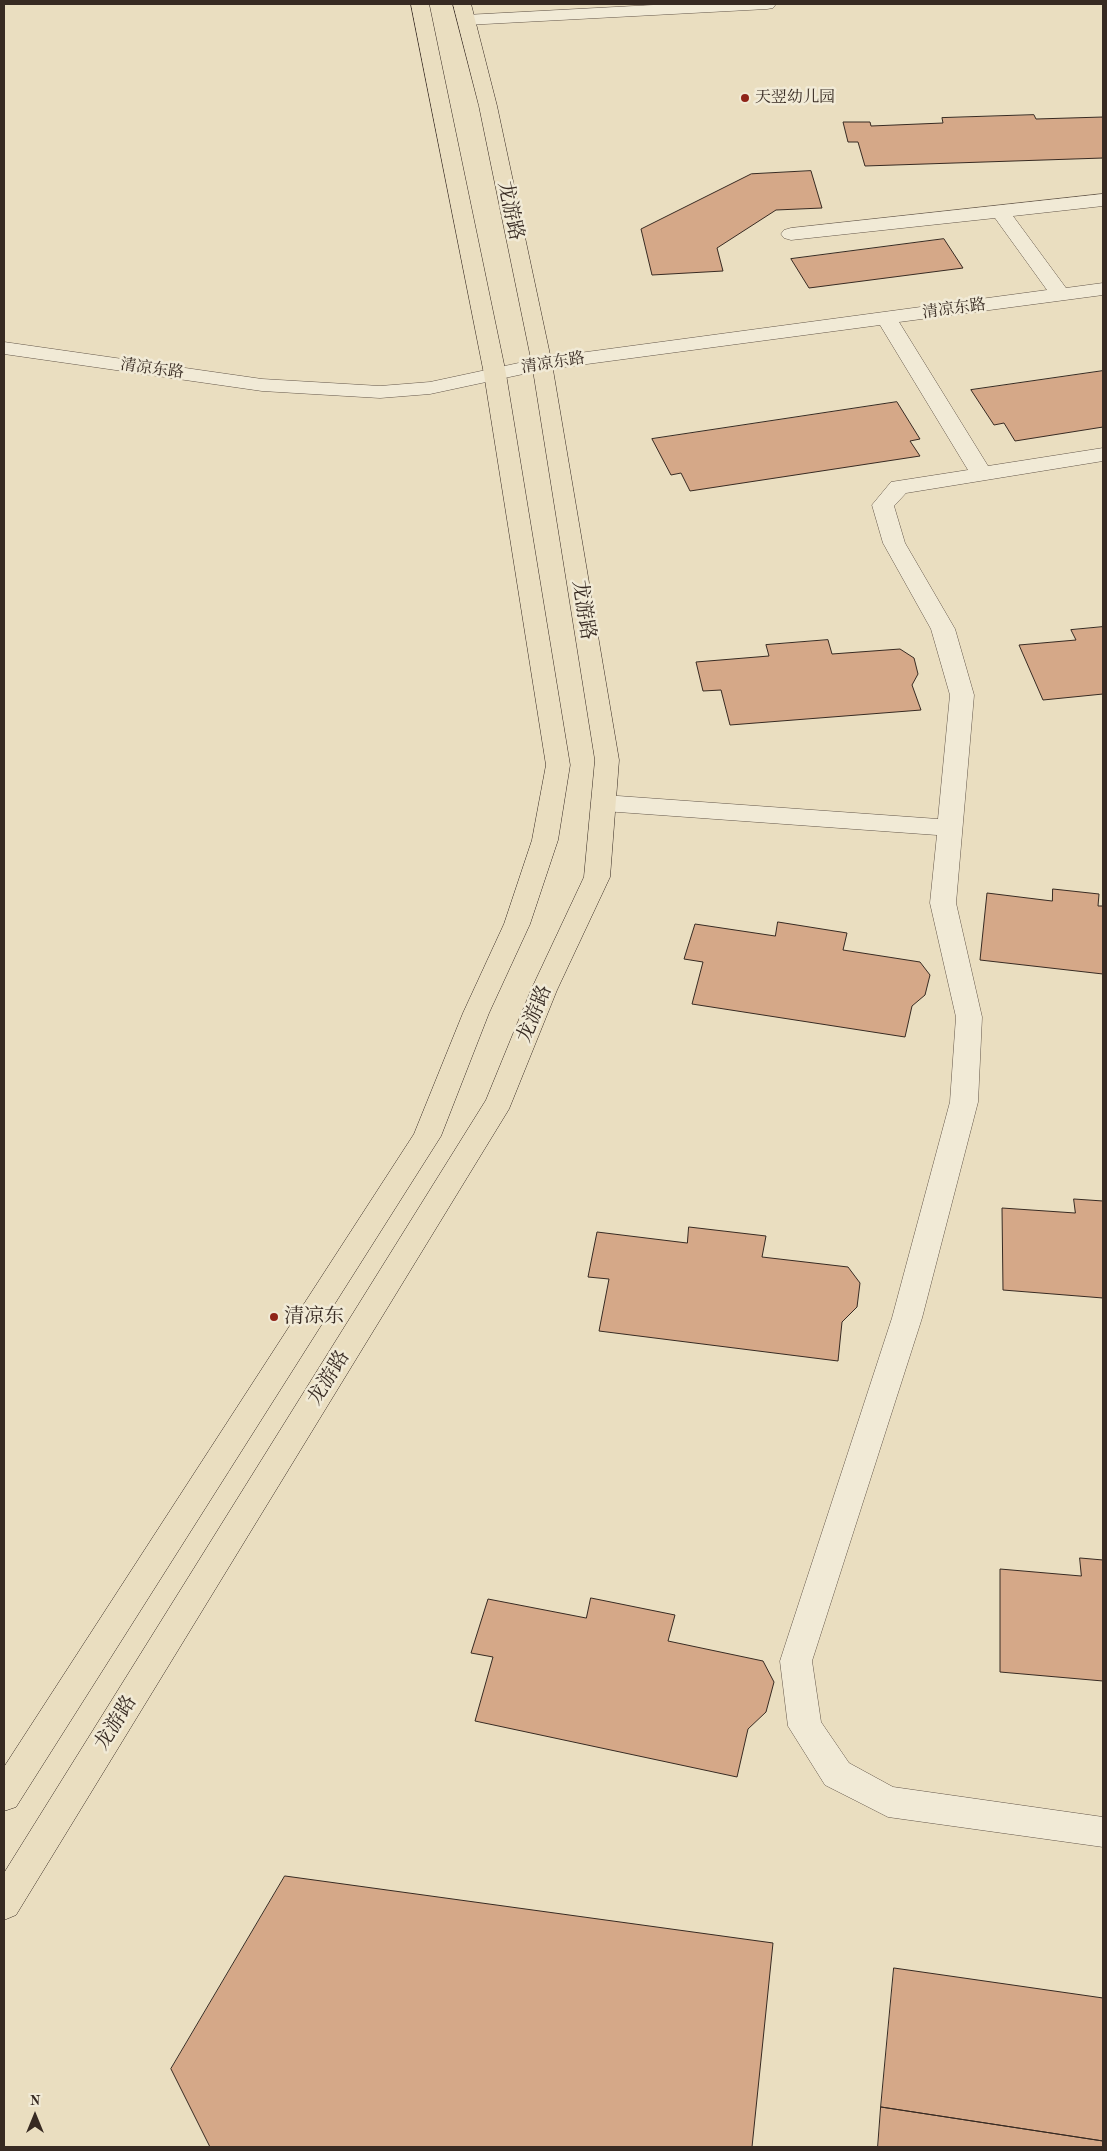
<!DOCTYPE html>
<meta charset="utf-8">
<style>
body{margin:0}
#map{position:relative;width:1107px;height:2151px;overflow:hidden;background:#eadec0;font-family:"Old Standard TT",serif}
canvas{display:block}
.frame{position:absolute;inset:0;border:5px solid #372a22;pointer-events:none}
.north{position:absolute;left:10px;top:2091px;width:50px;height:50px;-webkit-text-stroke:4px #f1ead6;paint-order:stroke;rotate:0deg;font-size:14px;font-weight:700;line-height:20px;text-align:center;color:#372a22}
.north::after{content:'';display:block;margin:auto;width:18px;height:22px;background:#372a22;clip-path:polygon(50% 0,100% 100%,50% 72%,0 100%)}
</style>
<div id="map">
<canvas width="1107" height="2151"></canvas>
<div class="frame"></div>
<div class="north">N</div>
</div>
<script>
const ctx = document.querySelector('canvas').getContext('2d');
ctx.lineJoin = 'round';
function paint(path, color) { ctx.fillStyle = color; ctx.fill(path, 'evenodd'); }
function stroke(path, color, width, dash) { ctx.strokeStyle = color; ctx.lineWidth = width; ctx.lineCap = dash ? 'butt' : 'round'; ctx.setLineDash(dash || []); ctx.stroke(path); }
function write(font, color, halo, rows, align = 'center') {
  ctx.font = font + ' "Old Standard TT","Noto Serif SC",serif'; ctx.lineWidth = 5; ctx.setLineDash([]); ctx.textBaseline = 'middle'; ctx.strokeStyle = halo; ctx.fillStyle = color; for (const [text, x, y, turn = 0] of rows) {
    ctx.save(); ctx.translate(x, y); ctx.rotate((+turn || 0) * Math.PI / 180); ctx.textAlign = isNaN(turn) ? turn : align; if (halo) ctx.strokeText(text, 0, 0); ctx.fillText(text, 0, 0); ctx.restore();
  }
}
const building = new Path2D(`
 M1034 115 1036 119 1103 117V158L865 166 858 142H848L843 122H870L871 126 943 123 942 118Z
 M811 171 822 208 776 210 717 248 723 271 652 275 641 229 751 174Z
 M944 239 963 268 809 288 791 259Z
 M1103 371V427L1015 441 1004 423 994 425 971 390Z
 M897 402 920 439 910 441 920 456 690 491 681 473 671 475 652 439Z
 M1103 627V694L1043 700 1019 645 1076 640 1071 630Z
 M828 640 832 654 900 649 914 658 918 674 912 685 921 710 730 725 721 690 703 691 696 662 769 656 766 645Z
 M1053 889 1099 894 1098 906H1103V974L980 960 987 893 1052 901Z
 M778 922 847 933 843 950 920 962 930 975 925 995 912 1006 905 1037 692 1004 703 962 684 959 695 924 775 936Z
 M1074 1199 1103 1201V1298L1003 1290 1002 1208 1075 1213Z
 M689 1227 766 1236 762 1257 848 1267 860 1283 857 1307 842 1322 838 1361 599 1331 609 1279 588 1277 597 1232 687 1243Z
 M1080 1558 1103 1560V1681L1000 1672V1569L1081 1576Z
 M591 1598 675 1615 668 1641 763 1661 774 1682 766 1712 748 1729 737 1777 475 1721 493 1657 471 1653 488 1599 586 1618Z
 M285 1876 773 1943 752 2147H210L171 2069Z
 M894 1968 1103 1998V2141L881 2107Z
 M881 2107 1103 2141V2147H878Z`);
paint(building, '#d5a888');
stroke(building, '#372a22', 1);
const minor = new Path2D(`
 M672 4H776L773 8 767 9 466 25 460 24 457 20 460 16 466 15Z
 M1103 194V206L1013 216 1066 288 1103 283V295L899 322 988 466 1103 448V461L906 493 894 506 905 543 955 629 974 695 956 903 982 1017 978 1102 922 1318 812 1661 821 1722 849 1763 893 1787 1103 1817V1847L888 1817 825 1785 788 1726 780 1661 892 1318 950 1102 956 1017 930 903 937 835 604 811 595 809 591 803 595 797 604 795 938 819 950 695 931 629 883 543 872 505 891 482 968 470 880 325 542 370 430 394 380 398 262 391 4 354V342L262 379 380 386 430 382 542 358 1047 290 995 218 791 240 784 238 781 234 784 230 791 228Z`);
const major = new Path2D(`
 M411 4H429L506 374 570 765 558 840 530 924 489 1013 441 1136 16 1807 4 1811V1767L414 1134 463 1013 504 924 532 840 546 765 484 374Z
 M453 4H471L497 106 552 364 619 760 610 877 557 990 509 1109 16 1915 4 1920V1873L486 1100 531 990 584 877 595 760 532 364 479 106Z`);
stroke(minor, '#64574a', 1);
stroke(major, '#372a22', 1);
paint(minor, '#f1ead6');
paint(major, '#eadec0');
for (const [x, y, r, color] of [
 [745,98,5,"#8f2418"],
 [274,1317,5,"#8f2418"]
]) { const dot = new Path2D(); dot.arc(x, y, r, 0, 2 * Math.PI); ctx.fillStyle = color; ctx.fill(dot); stroke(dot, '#f1ead6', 2); }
write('16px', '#372a22', '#f1ead6', [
 ["天翌幼儿园",755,98]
], 'left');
write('16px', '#372a22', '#f1ead6', [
 ["清凉东路",954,309,-8],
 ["清凉东路",553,363,-9],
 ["清凉东路",152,369,8]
]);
write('20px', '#372a22', '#f1ead6', [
 ["龙游路",510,211,78],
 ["龙游路",583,610,81],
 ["龙游路",535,1014,-68],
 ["龙游路",329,1378,-58],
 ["龙游路",116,1723,-58]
]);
write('20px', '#372a22', '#f1ead6', [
 ["清凉东",284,1317]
], 'left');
</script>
